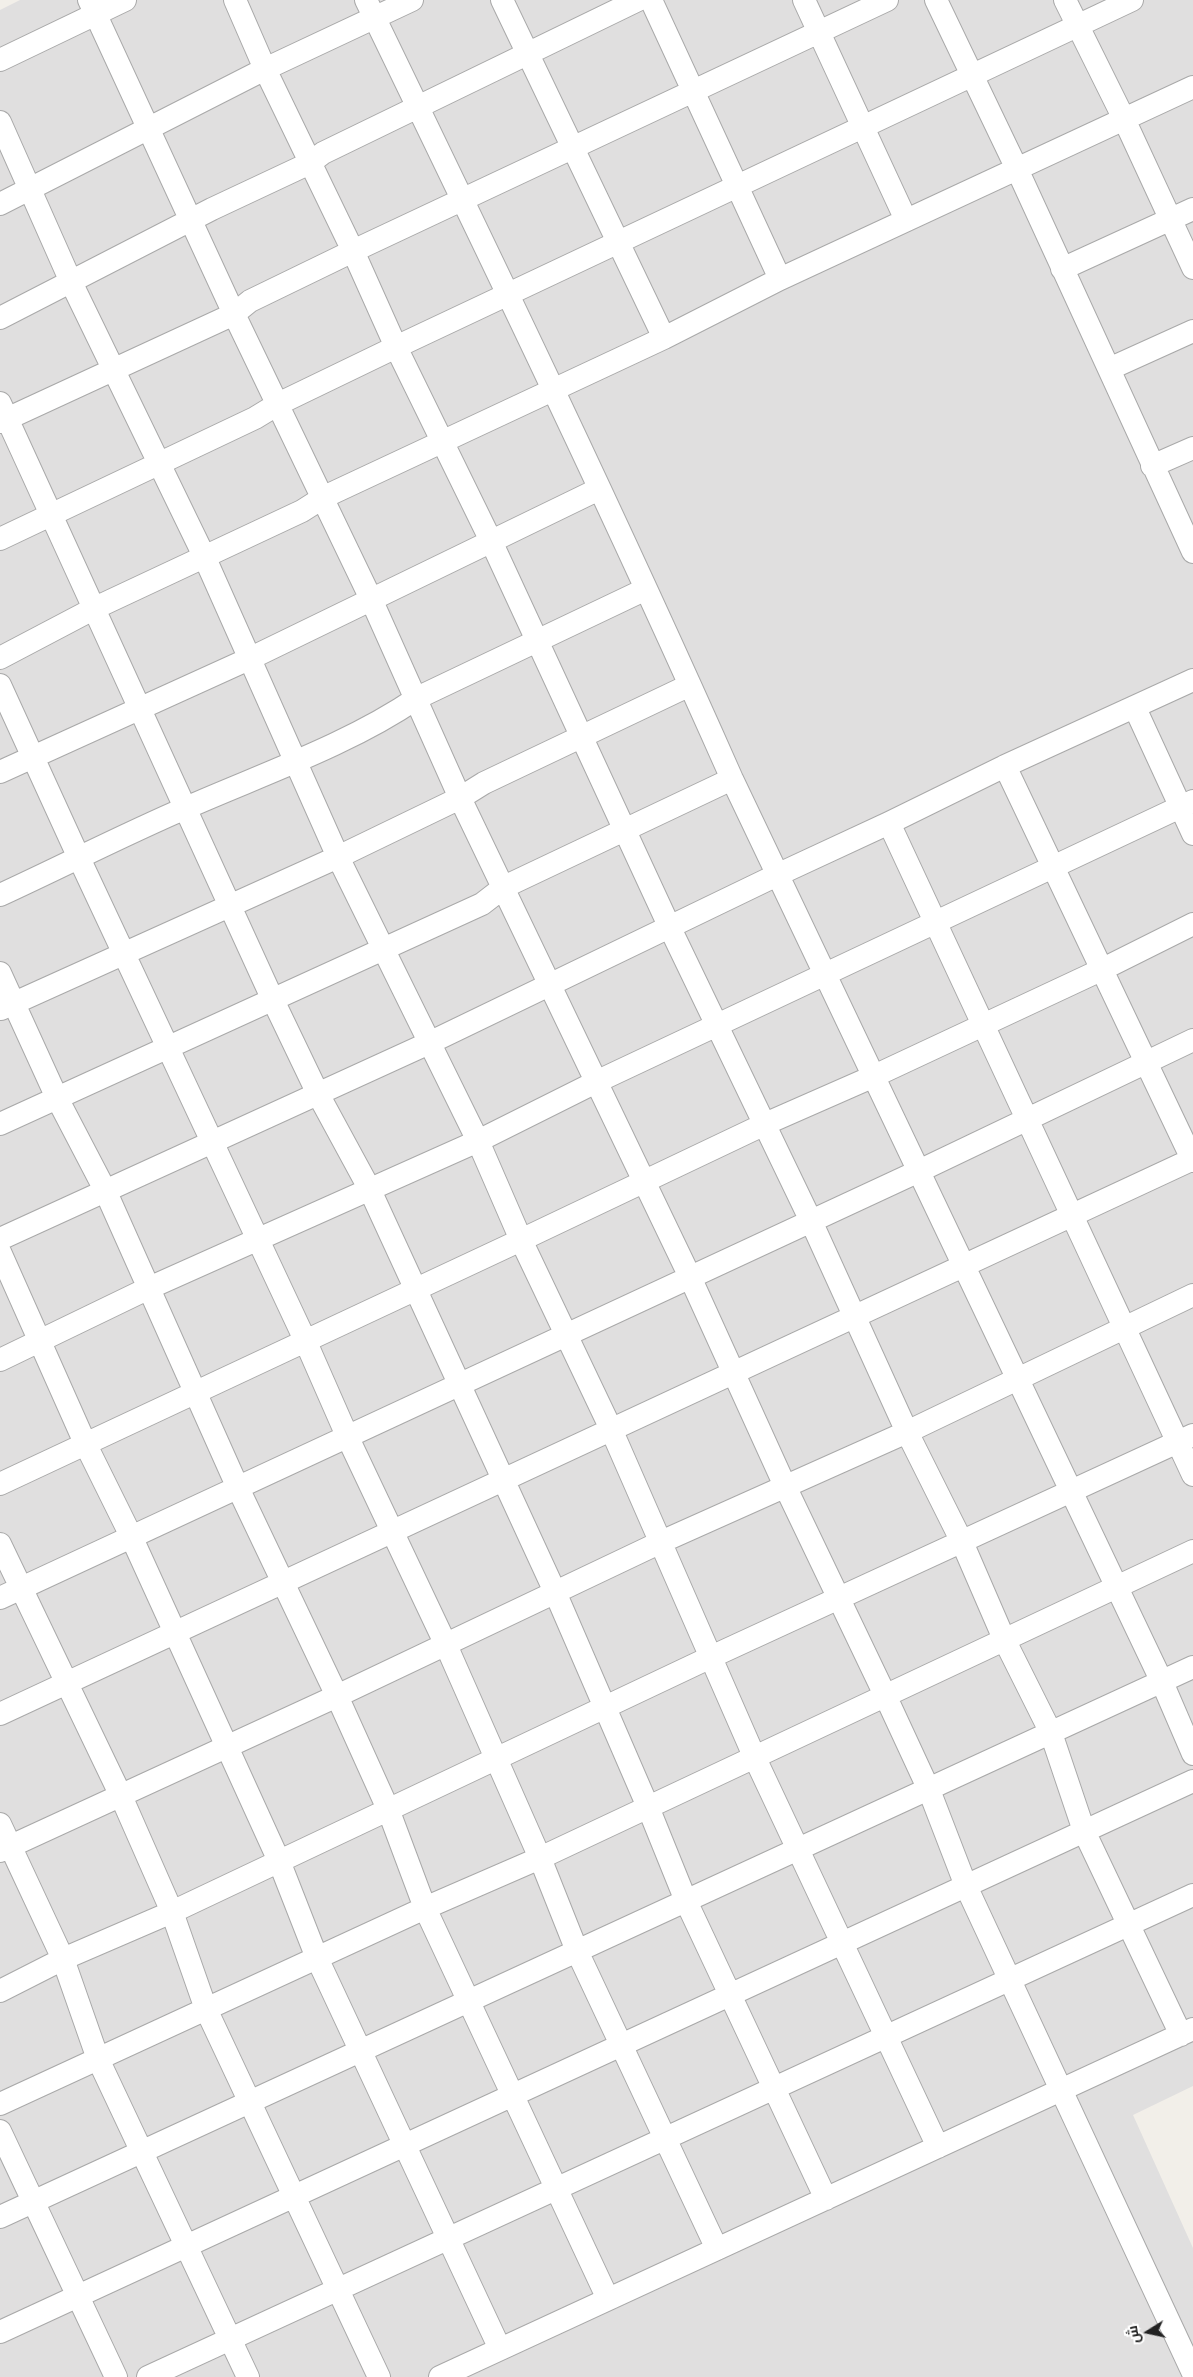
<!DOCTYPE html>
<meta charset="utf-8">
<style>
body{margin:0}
#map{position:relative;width:1193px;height:2377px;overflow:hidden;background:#f2efe9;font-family:Poppins,Cairo,sans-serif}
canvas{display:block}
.north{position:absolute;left:1123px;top:2307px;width:50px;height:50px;-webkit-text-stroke:4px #fff;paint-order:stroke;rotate:260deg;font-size:14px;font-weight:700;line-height:20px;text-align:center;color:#222}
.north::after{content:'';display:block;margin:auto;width:18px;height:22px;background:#222;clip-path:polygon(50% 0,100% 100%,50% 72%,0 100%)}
</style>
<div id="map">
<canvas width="1193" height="2377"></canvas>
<div class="north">ش</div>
</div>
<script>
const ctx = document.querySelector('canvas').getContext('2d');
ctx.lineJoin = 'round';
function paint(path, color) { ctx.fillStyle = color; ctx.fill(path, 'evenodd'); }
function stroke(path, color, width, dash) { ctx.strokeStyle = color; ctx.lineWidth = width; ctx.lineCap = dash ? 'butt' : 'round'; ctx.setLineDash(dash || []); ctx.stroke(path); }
paint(new Path2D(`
 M20 0H1193V2086L1133 2115 1193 2248V2377H0V10Z`), '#e0dfdf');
const minor = new Path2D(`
 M89 0 234 314 371 599 460 798 690 1277 785 1486 885 1695 929 1790 966 1886 1193 2373
 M235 0 265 69 353 251 396 347 491 541 670 928 811 1221 907 1432 962 1542 1004 1639 1051 1733 1084 1831 1181 2035
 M366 0C491 258 616 517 732 779L1162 1682 1193 1754
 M502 0 664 338
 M651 0 780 279
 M804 0 906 220
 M936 0 1017 169 1193 552
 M1065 0 1124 119 1193 268
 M0 60 125 0
 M0 122 71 282 204 556 338 857 478 1141 521 1240 611 1429 754 1756 938 2147
 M0 204 265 69 412 0
 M1062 269 1193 209
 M0 318 212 209 310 163 323 153 638 0
 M1109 369 1193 331
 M0 403 272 998 318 1094 369 1188 555 1592 648 1807 686 1901 826 2199
 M0 422 234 314 250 301 353 251 887 0
 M1152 466 1193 448
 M0 539 255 418 278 404 396 347 1132 0
 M0 658 95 608 302 511 324 497 664 338 780 279 1193 87
 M0 685 79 858 305 1340 348 1438 446 1645 540 1858 577 1951 717 2249
 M1135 708 1193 834
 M1005 766 1193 1161
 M0 772 251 658 599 489
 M889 823 1193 1475
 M0 895C63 866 125 834 188 807 263 774 350 744 417 698L646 589
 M0 973 57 1098 105 1190 238 1488 337 1696 388 1809 425 1908 608 2299
 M1 1009 338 857 460 798 484 783 690 685
 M0 1124 482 904 504 887 732 779
 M0 1239 429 1043 777 875 889 823 1005 766 1193 680
 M0 1252 85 1443 131 1536 279 1861 317 1958 500 2349
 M0 1360 149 1288 478 1141 596 1082 1193 801
 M0 1484 521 1240 765 1124 872 1077 1103 969 1193 924
 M0 1544 121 1796 172 1912 206 2009 379 2377
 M0 1598 919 1171 1193 1040
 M0 1714 1193 1159
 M0 1824 63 1959 98 2059 248 2377
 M0 1851 337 1696 661 1542 907 1432 1193 1295
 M0 1991 63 1959 172 1912 711 1657 1193 1435
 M0 2104 425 1908 540 1858 1193 1551
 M0 2131 116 2377
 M0 2217 1193 1667
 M0 2332 1193 1781
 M148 2377 1193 1895
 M440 2377 1193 2029`);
stroke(minor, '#a9a9a9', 24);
stroke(minor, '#fff', 22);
</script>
